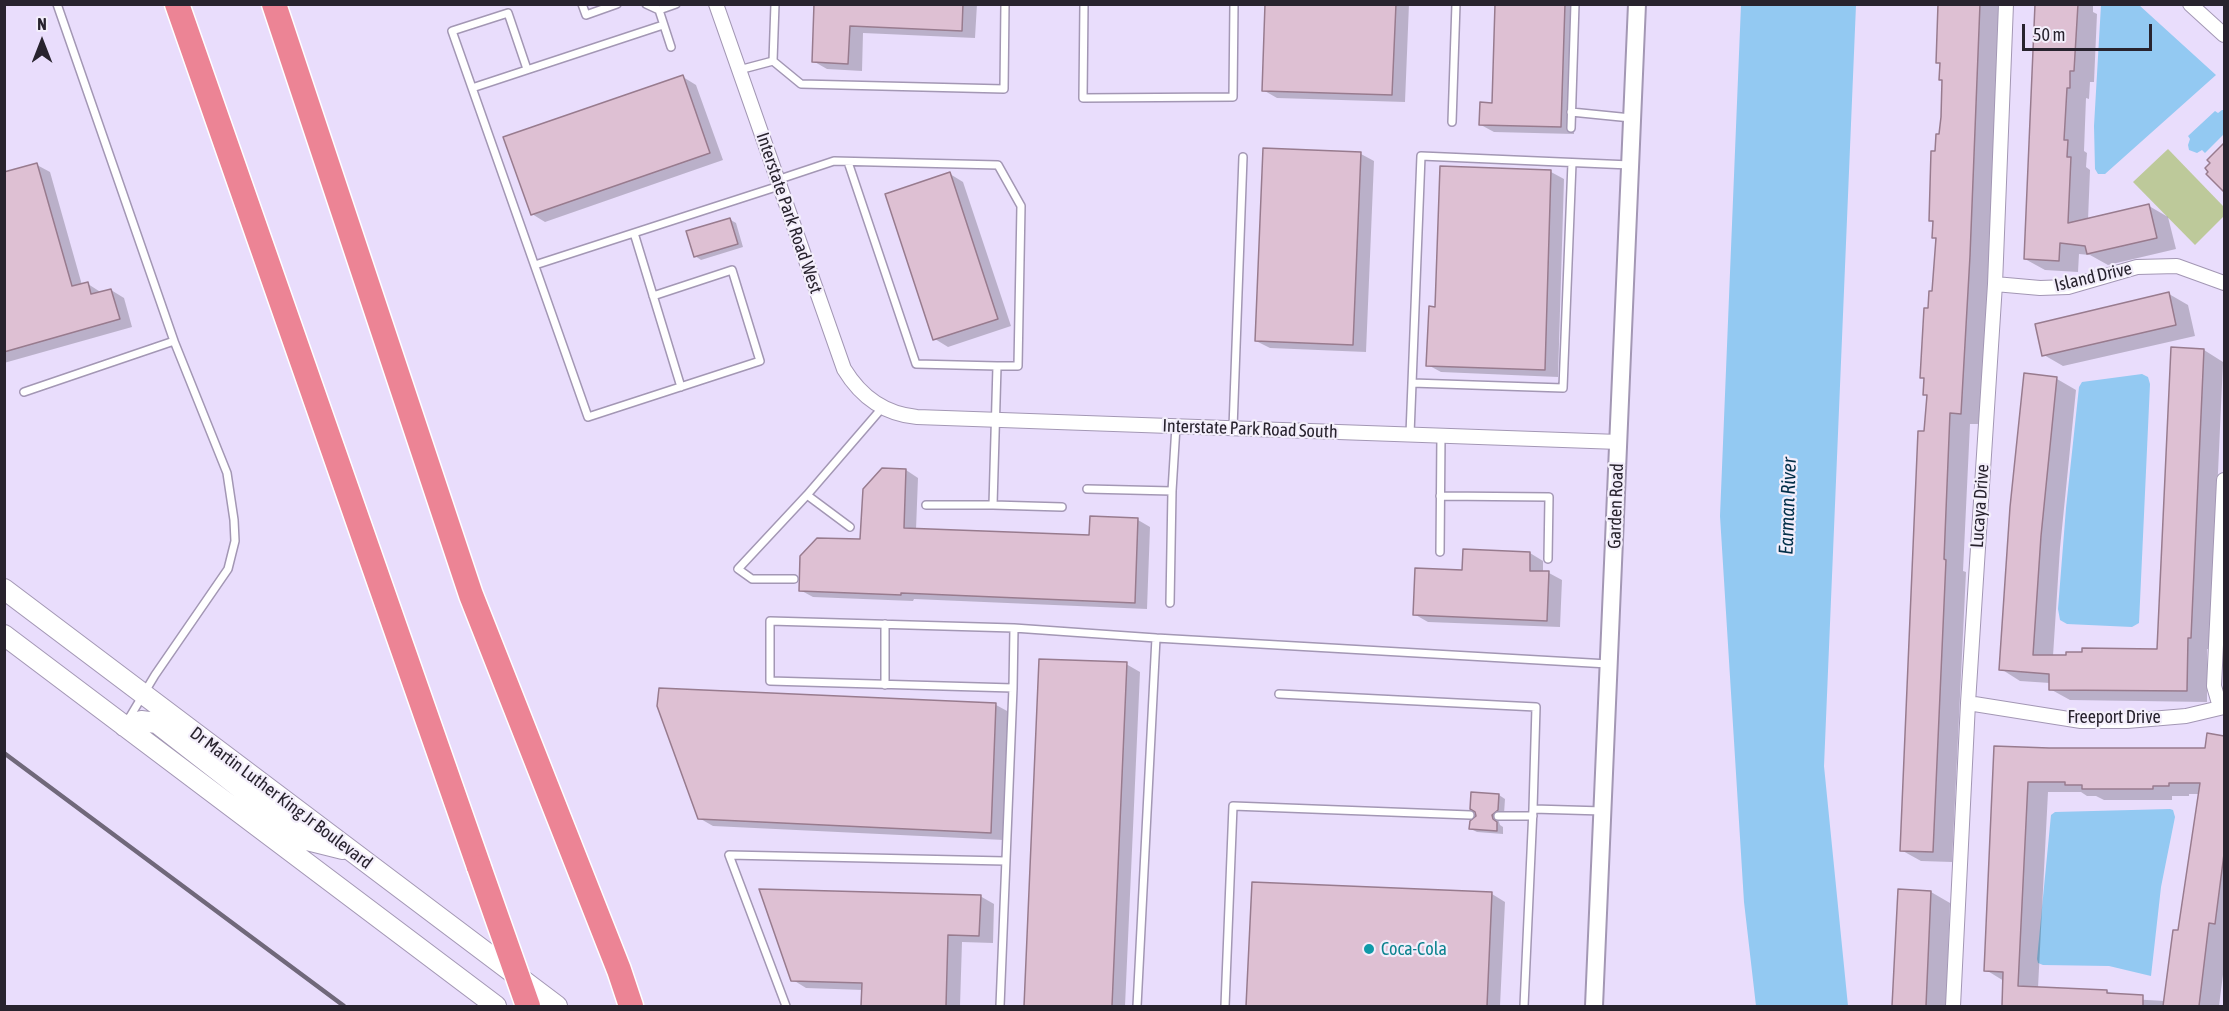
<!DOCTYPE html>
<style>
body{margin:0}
#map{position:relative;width:2229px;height:1011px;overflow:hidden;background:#e9ddfc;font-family:"Asap Condensed",sans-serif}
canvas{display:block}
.frame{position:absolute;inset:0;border:6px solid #28232e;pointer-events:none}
.north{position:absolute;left:12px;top:12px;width:60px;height:60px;-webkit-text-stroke:4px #f3eefb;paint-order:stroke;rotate:0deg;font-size:16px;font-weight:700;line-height:24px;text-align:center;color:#28232e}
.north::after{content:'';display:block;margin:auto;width:21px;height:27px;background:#28232e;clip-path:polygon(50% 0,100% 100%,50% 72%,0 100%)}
.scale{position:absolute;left:2022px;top:24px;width:130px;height:27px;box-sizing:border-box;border:3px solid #28232e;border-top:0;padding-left:8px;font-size:18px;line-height:21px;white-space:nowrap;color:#28232e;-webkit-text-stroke:4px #f3eefb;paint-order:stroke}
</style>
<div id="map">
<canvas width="2229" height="1011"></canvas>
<div class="frame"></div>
<div class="north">N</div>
<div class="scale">50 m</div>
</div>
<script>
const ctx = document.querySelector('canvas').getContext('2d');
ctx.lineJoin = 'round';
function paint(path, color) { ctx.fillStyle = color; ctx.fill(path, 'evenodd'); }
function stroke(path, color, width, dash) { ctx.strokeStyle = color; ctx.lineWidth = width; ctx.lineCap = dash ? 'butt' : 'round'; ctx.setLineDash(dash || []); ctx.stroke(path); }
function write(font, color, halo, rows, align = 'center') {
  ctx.font = font + ' "Asap Condensed",sans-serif'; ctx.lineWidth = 4.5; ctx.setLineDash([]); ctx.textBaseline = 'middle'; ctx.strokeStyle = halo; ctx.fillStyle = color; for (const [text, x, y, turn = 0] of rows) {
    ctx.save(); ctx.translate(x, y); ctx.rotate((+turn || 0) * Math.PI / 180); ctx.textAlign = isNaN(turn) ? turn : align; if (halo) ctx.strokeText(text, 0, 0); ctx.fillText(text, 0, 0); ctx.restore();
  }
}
paint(new Path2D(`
 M2168 149 2224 207V216L2195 245 2133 182Z`), '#bdc99a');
paint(new Path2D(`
 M1741 5H1856L1824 766 1848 1006H1756L1744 902 1720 516Z
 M2101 5H2139L2216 75 2105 174H2098L2095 169 2094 126Z
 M2222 110H2224V134L2205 153 2202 150 2197 153 2189 150 2188 145 2190 139 2188 136 2215 111 2218 113Z
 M2142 374 2148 377 2150 384 2139 623 2132 627 2067 624 2060 620 2058 609 2066 508 2079 387 2082 382Z
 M2170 809 2173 810 2175 817 2161 887 2151 976 2109 966 2043 965 2038 963 2037 959 2051 815 2055 812Z`), '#93c9f2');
paint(new Path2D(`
 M816 4H977L975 38 863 33 862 71 827 69 813 61Z
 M1266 4H1409L1405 102 1277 98 1263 90Z
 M1496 4H1578L1574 134 1494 132 1481 125 1493 104Z
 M1939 4H2000L1990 268 1980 424H1970L1963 571 1966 572 1952 862 1921 861 1901 850 1928 396 1925 394 1926 380 1922 377 1929 310 1934 293 1937 239 1934 237V223L1931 221 1937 153 1941 136 1944 80 1941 64 1937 62Z
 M2037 4H2093V12L2097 14 2094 82H2090L2089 99 2086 98 2084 151 2087 153 2086 167 2090 170 2088 220 2149 206 2168 217 2176 249 2108 265 2090 255 2079 254 2078 272 2045 270 2025 259Z
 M683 77 696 85 723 160 545 222 532 214Z
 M2224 145V190L2208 174 2212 163 2209 160Z
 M1361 154 1374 161 1366 352 1270 348 1256 341Z
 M37 165 50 172 82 285 88 284 102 293 111 290 124 298 132 327 4 363V313Z
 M1551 172 1564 179 1558 377 1441 372 1428 365 1437 309Z
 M950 174 963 182 1011 326 948 347 935 339Z
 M729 219 736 223 743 247 701 260 695 256Z
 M2169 294 2188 305 2195 336 2063 366 2044 355Z
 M2204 350 2223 362 2210 649H2207V702L2070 700 2050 689V683L2020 681 2001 669 2057 379 2076 390 2060 548 2053 656 2159 650Z
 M906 470 918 478 916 530 1091 536 1138 520 1150 527 1147 609 914 599 913 601 813 597 800 590 862 541Z
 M1530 553 1543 561V573H1549L1562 580 1560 627 1428 622 1414 614 1464 571Z
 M1041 660 1126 664 1140 672 1125 1006H1025Z
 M660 690 996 705 1009 712 1004 840 713 826 699 818Z
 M2208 735 2224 737V967L2219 1006H2003L2004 981 1986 970 1995 748 2206 749ZM2048 792H2081L2087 796H2096L2104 800H2172V796H2189V794H2200L2180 932 2165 1001 2129 999 2106 991 2038 988Z
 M1499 795 1505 799 1504 814 1498 819 1500 825 1503 827V834L1477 832 1471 829 1477 816Z
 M1253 883 1492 894 1505 902 1500 1006H1248Z
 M1899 891 1931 892 1950 903 1946 1006H1893Z
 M980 896 994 904 993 943 962 942 960 1006H862L863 990 806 988 793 980Z`), '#0003');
const building = new Path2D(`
 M814 4H963L962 31 850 26 848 64 812 62Z
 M1265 4H1396L1392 95 1262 91Z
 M1495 4H1565L1561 127 1479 125 1480 102 1492 103Z
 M1938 4H1980L1970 256 1961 414 1950 413 1944 559 1946 560 1933 852 1900 851 1918 431H1924L1927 395H1923L1924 378H1920L1924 308H1928L1929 291H1932L1936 238H1932L1933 221H1929L1931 151H1935L1936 134H1939L1941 117 1942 80H1939L1940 63H1936Z
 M2035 4H2078L2074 71H2070V88H2067L2065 123 2064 140H2068L2067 157H2071L2068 223 2149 204 2157 238 2087 254 2085 246 2060 243 2059 261 2024 259Z
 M683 75 710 153 531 215 503 137Z
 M2224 143V192L2206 174 2208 172 2205 168 2210 163 2207 160Z
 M1263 148 1361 152 1353 345 1255 341Z
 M37 163 72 286 88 282 91 294 111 289 120 319 4 352V172Z
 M1440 166 1551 170 1545 370 1426 366 1429 306 1435 307Z
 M950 172 998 319 933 340 885 194Z
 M730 218 738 244 694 257 686 231Z
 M2169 292 2176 325 2042 356 2035 324Z
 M2171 347 2204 349 2191 638H2188L2187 691 2049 690V674L1999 670 2010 507 2024 373 2057 377 2041 536 2033 655H2066V652H2082V648L2157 649Z
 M882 468 906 469 904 528 1089 535 1090 516 1138 518 1135 603 901 593V595L799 591 800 556 817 538 860 539 863 489Z
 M1463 549 1530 552V571H1549L1547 621 1413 615 1415 568 1462 570Z
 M1039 659 1127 662 1112 1006H1024Z
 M659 688 996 703 991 833 698 819 657 706Z
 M2207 733 2224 736V854L2215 924 2209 923 2199 1006H2163L2173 930H2178L2200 783H2169V786H2153V789H2082V785H2065V782H2028L2018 986 2107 990V993L2143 995V1006H2002L2003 972 1984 971 1994 746 2049 748H2205Z
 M1471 792 1499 794 1498 810 1492 815 1493 819 1497 822V831L1469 829 1470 821 1476 816 1475 812 1470 809Z
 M1252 882 1492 892 1487 1006H1246Z
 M759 889 981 895 979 936 948 935 946 1006H861L862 983 791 981Z
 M1898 889 1931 891 1926 1006H1892Z`);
paint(building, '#dec0d3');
stroke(building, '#987b8e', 1.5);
const service = new Path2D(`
 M57 4 174 341
 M582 4 586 15 617 4
 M646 4 659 10 676 4
 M1084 4 1083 98 1233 97 1234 4
 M659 10 671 47
 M773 61 775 4
 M527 69 508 13 452 31 588 417 760 361 732 270 653 296
 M739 70 773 61 801 84 1004 89 1005 4
 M472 88 663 25
 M1571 112 1631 118
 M1452 122 1456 4
 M1571 128 1575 4
 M848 162 916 364 997 366
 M777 180 834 161 998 165 1021 206 1018 366H997L993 505H926
 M634 233 681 387
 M535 265 779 186
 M1412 383 1563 388 1572 163
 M24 392 174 341 227 473 234 520 235 541 228 569 155 675 128 720
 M1233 428 1243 157
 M1410 434 1421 156 1630 165
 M1087 489 1172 491 1176 426
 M807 495 850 527
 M1440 496 1549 497 1548 559
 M993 505 1062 507
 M1440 552 1441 435
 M794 579H752L738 569 807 495 882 408
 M1170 603 1172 491
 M1156 638 1608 664
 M885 685V624
 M1013 688 1014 628
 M1279 694 1536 707 1533 809 1603 811
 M1498 816H1533
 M786 1006 729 855 1005 861
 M1000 1006 1013 688 770 681V621L1014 628 1156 638 1137 1006
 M1225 1006 1233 806 1470 815
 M1524 1006 1533 809`);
const minor = new Path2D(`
 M716 4 844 369C861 397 884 414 917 417L1619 442
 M2190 4 2224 35
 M1995 284 2040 288 2068 287 2137 267 2177 266 2224 283
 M1968 703 2081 721H2127L2186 716 2224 707
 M2220 707 2214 686 2224 480
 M1953 1006 1968 703 1995 284 2006 4`);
const tertiary = new Path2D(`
 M1594 1006 1637 4`);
const secondary = new Path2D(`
 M4 589 557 1006
 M4 635 496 1006
 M124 726 141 721 157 723 307 840 343 849`);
const motorway = new Path2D(`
 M177 4 479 867
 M274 4 471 595 619 970 631 1006`);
stroke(service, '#a397b4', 10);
stroke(minor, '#a397b4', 16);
stroke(tertiary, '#a397b4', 20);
stroke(secondary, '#a397b4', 22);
stroke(motorway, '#fff', 27);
stroke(service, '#fff', 7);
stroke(minor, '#fff', 14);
stroke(tertiary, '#fff', 16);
stroke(secondary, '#fff', 20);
stroke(motorway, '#ec8495', 24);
stroke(new Path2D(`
 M4 753 344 1006`), '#70687a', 4.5);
const motorwayBridge = new Path2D(`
 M479 867 528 1006`);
stroke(motorwayBridge, '#fff', 27, []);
stroke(motorwayBridge, '#ec8495', 24);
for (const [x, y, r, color] of [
 [1369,949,6,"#0f9aa8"]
]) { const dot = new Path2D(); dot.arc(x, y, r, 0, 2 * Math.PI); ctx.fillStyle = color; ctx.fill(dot); stroke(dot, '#f3eefb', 2); }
write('18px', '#28232e', '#f3eefb', [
 ["Interstate Park Road West",789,213,71],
 ["Island Drive",2093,277,-13],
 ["Interstate Park Road South",1250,429,2],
 ["Garden Road",1616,506,-88],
 ["Lucaya Drive",1980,506,-86],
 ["Freeport Drive",2114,717],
 ["Dr Martin Luther King Jr Boulevard",281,798,37]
]);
write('18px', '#0d838f', '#f3eefb', [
 ["Coca-Cola",1381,949]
], 'left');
write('italic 20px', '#022f49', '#f3eefb', [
 ["Earman River",1788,506,-88]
]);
</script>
